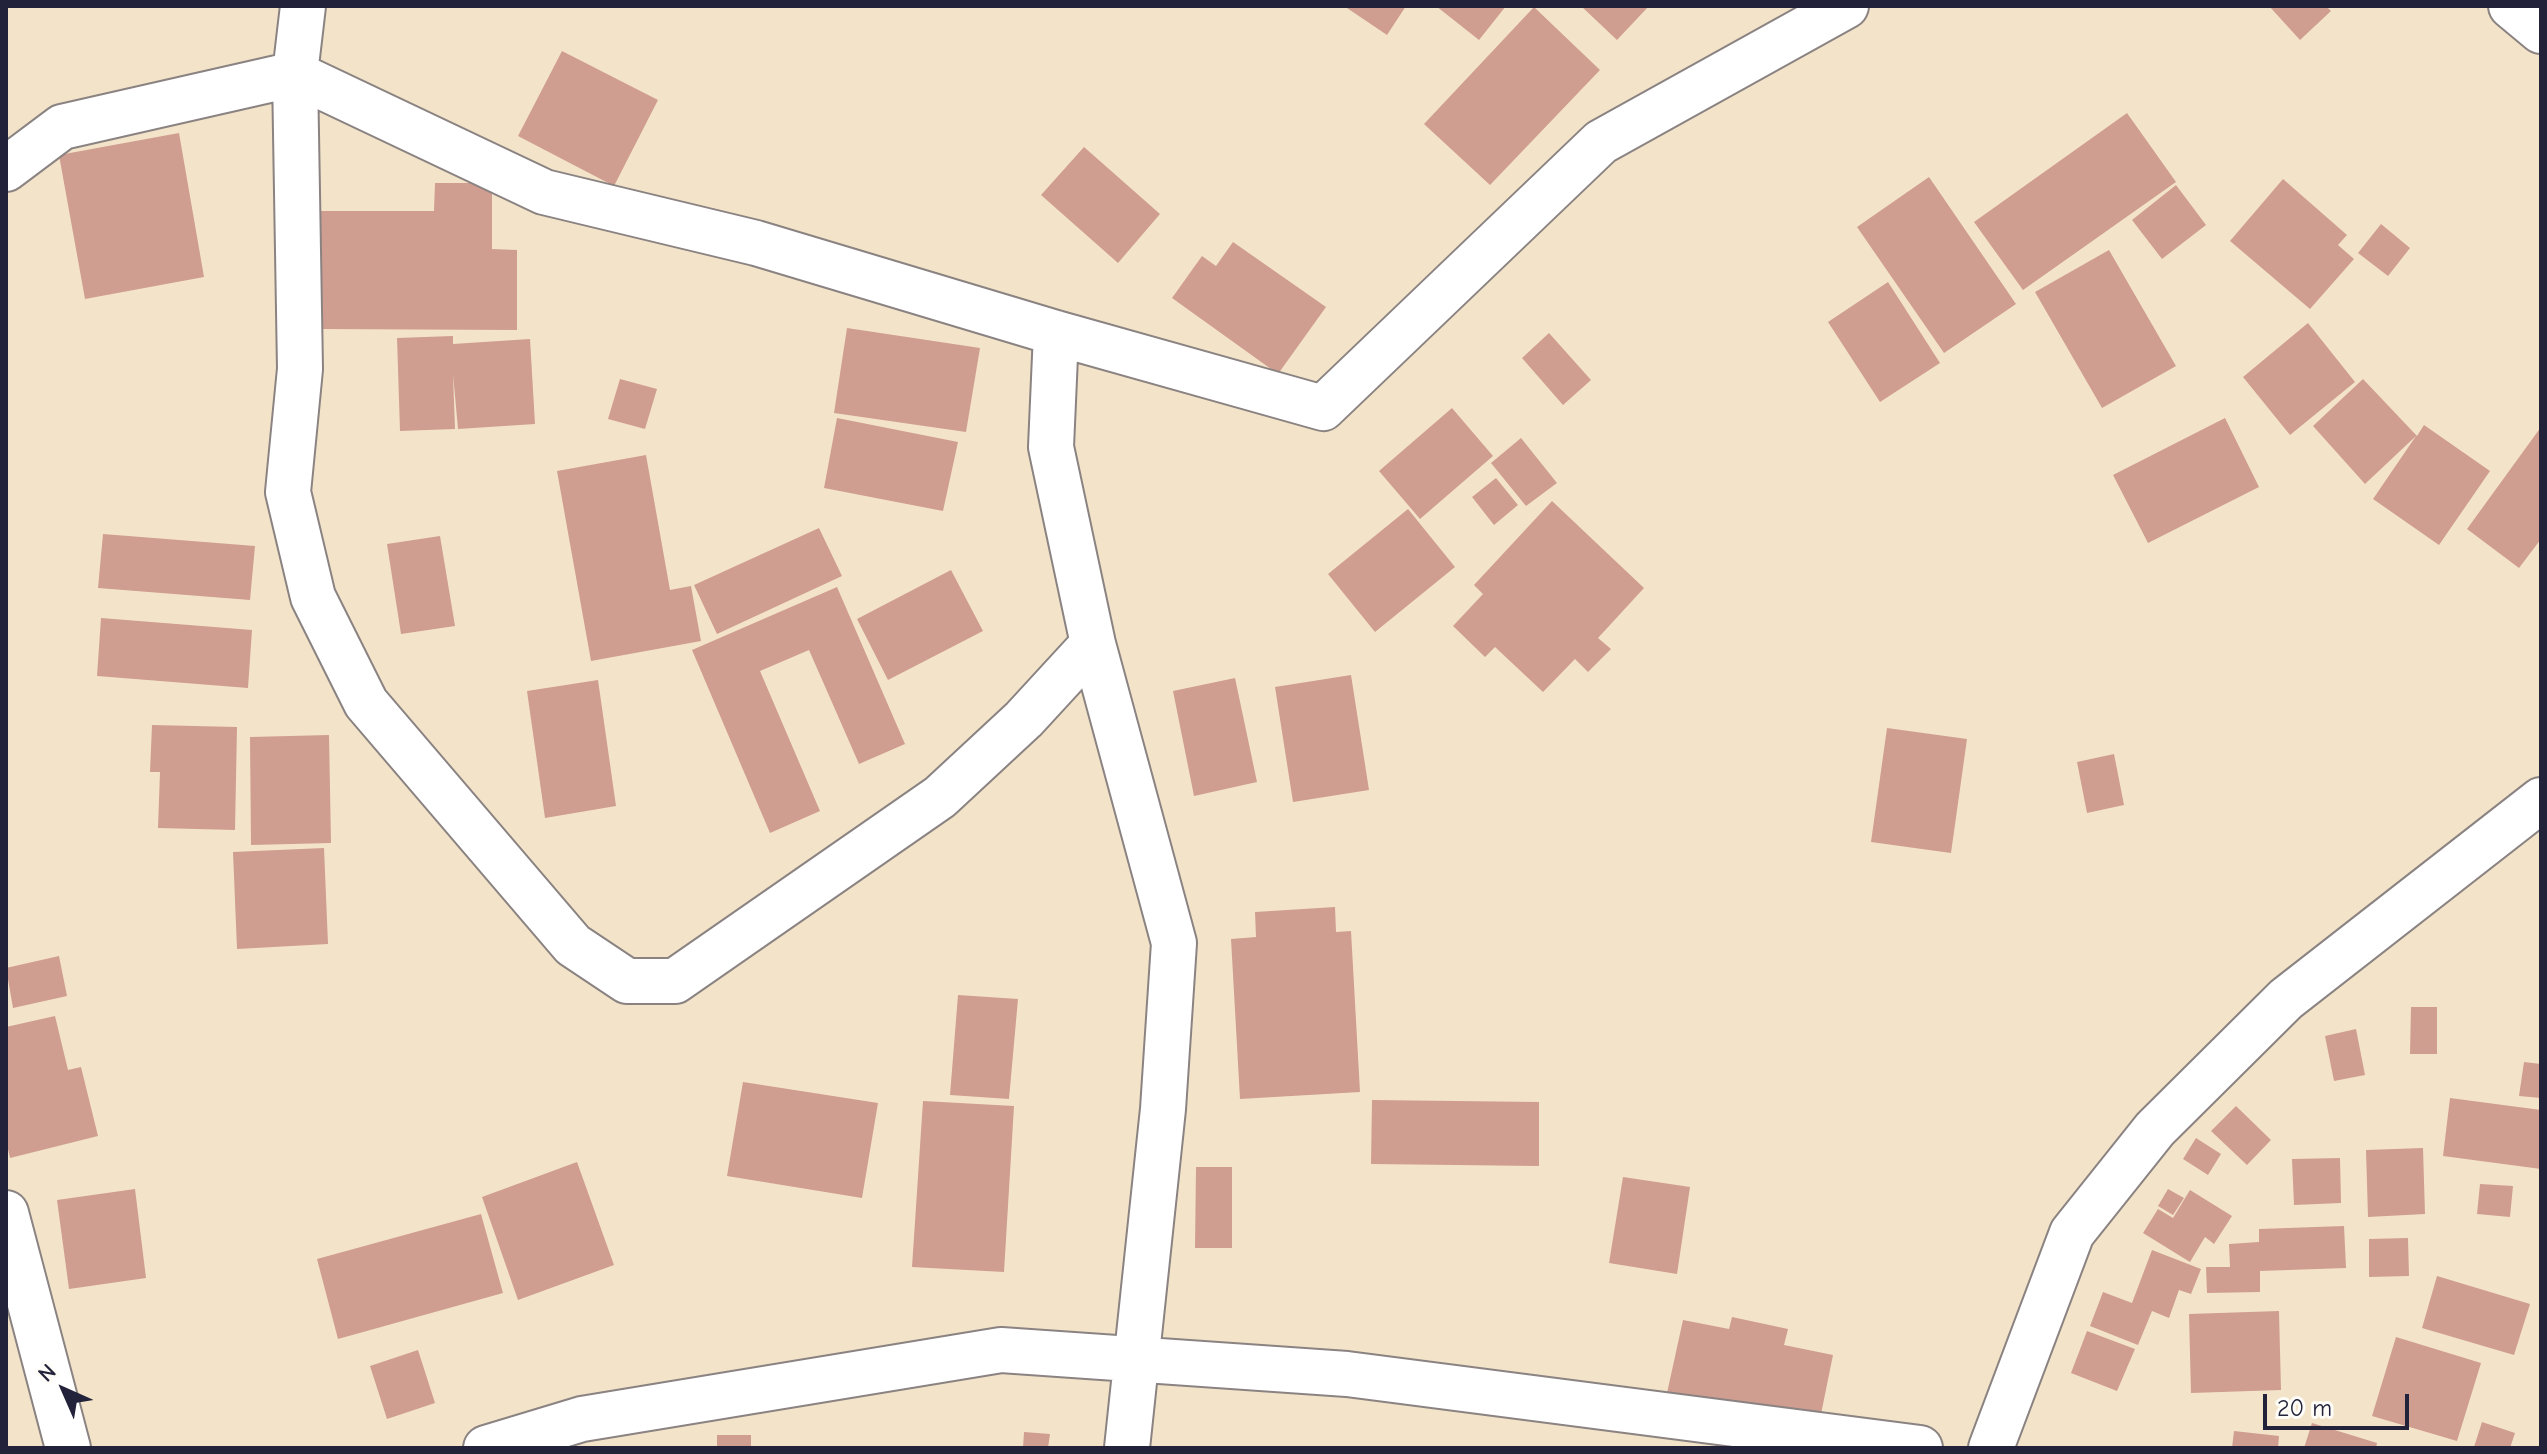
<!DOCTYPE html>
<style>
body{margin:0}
#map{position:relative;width:2547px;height:1454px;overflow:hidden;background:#f3e4c9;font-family:"Comic Neue",sans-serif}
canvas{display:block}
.frame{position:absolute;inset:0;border:8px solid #22223b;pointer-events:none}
.north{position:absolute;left:24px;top:1350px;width:80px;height:80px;-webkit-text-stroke:6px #fdfcf7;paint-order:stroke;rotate:315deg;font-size:22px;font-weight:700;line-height:32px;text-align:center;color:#22223b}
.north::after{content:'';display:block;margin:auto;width:28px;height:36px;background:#22223b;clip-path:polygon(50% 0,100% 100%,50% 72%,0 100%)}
.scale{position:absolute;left:2263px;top:1394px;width:146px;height:36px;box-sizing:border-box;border:4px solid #22223b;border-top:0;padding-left:10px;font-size:24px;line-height:28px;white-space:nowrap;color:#22223b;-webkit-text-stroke:6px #fdfcf7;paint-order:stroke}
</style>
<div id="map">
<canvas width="2547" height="1454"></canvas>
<div class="frame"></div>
<div class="north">N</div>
<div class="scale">20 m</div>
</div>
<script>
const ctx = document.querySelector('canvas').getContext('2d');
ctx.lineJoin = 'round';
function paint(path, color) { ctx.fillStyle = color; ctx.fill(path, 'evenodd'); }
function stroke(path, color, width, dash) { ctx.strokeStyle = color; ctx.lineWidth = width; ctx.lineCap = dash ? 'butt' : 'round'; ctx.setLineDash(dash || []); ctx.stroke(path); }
paint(new Path2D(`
 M1344 6H1406L1387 35Z
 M1436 6H1506L1479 40Z
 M1581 6H1649L1617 40Z
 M2269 6H2326L2331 11 2300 40Z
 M1534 7 1600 70 1490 185 1424 124Z
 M562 51 658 100 614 186 518 136Z
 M2127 113 2176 182 2023 290 1974 222Z
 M179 133 204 277 85 299 59 155Z
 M1084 147 1160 214 1118 263 1041 195Z
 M1929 177 2016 304 1944 353 1857 227Z
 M2283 179 2347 235 2338 245 2354 259 2310 309 2230 241Z
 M435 183H492V249L517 250V330L317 329 318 211H434Z
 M2176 185 2206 225 2162 259 2132 220Z
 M2381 224 2410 248 2388 276 2358 253Z
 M1233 242 1326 307 1278 374 1172 298 1202 256 1216 266Z
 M2109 250 2176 366 2102 408 2035 292Z
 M1888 282 1940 363 1880 402 1828 322Z
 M2308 323 2355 382 2290 435 2243 377Z
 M847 328 980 348 966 432 834 413Z
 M1549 333 1591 380 1563 405 1522 358Z
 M453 336V344L530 339 535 424 458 429 453 374 455 429 400 431 397 338Z
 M620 379 657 389 645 429 608 419Z
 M2363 379 2417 436 2424 425 2490 471 2439 545 2373 499 2416 436 2365 484 2313 426Z
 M1452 408 1493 456 1420 519 1379 471Z
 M837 418 958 442 943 511 824 488Z
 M2225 418 2259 487 2148 543 2113 475Z
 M2541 427V539L2519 568 2467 529Z
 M1521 438 1557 483 1526 506 1491 463Z
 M646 455 670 590 691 586 701 641 591 661 557 471Z
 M1496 478 1518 505 1494 525 1472 497Z
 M1552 501 1644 588 1598 638 1611 649 1588 672 1575 659 1543 692 1495 647 1485 657 1453 626 1483 594 1474 585Z
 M1408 509 1455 567 1375 632 1328 574Z
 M819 528 842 576 717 634 694 585Z
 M103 534 255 546 250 600 98 588Z
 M440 536 455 626 401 634 387 544Z
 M951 570 983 631 888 680 857 619Z
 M837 587 905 744 859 764 809 650 760 671 820 811 770 833 692 650Z
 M101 618 252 630 248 688 97 676Z
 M1351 675 1369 790 1293 802 1275 687Z
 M1235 678 1257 782 1194 796 1173 691Z
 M598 680 616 806 545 818 527 691Z
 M152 725 237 727 235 830 158 828 160 772H150Z
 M1887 728 1967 739 1951 853 1871 842Z
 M329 735 331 843 251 845 250 737Z
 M2114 754 2124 805 2087 813 2077 762Z
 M324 848 328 944 237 949 233 852Z
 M1335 907 1336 932 1351 931 1360 1092 1240 1099 1231 939 1256 937 1255 912Z
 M59 956 67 996 13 1008 6 968Z
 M958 995 1018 999 1009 1099 950 1095Z
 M2411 1007H2437V1054H2410Z
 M55 1016 68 1070 81 1067 98 1136 10 1158 6 1140V1027Z
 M2356 1029 2365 1075 2334 1081 2325 1036Z
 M2524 1062 2541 1064V1098L2519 1096Z
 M743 1082 878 1103 862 1198 727 1176Z
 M2450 1098 2541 1110V1169L2443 1156Z
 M1372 1100 1539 1102V1166L1371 1164Z
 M923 1101 1014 1106 1004 1272 912 1267Z
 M2236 1106 2271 1140 2247 1165 2211 1131Z
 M2196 1138 2221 1154 2208 1175 2183 1159Z
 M2423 1148 2425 1214 2368 1217 2366 1150Z
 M2340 1158 2341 1203 2294 1205 2292 1159Z
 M577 1162 614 1265 518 1300 482 1197Z
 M1196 1167H1232V1248H1195Z
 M1623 1177 1690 1187 1677 1274 1609 1263Z
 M2480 1184 2513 1186 2510 1217 2477 1214Z
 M135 1189 146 1278 69 1289 57 1200Z
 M2168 1189 2184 1198 2173 1215 2158 1206Z
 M2190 1190 2232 1216 2214 1244 2205 1237 2190 1262 2143 1233 2158 1209 2173 1218Z
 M481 1214 503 1293 338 1339 317 1259Z
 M2344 1226 2346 1268 2260 1271V1292L2207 1293 2206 1267H2230L2229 1244 2259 1242V1229Z
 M2408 1238 2409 1276 2369 1277V1239Z
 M2152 1250 2201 1269 2191 1294 2179 1290 2169 1318 2152 1311 2138 1345 2090 1326 2103 1292 2132 1303Z
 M2437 1276 2530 1304 2514 1355 2422 1328Z
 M2279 1311 2281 1390 2191 1393 2189 1314Z
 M1732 1317 1788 1329 1784 1345 1833 1355 1819 1424 1667 1393 1683 1320 1729 1329Z
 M2087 1331 2135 1349 2117 1391 2071 1373Z
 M2396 1337 2481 1363 2457 1441 2372 1416Z
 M418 1350 435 1403 387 1419 370 1366Z
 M2482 1422 2515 1433 2510 1448 2474 1447Z
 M2312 1423 2377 1443 2376 1448H2304Z
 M2234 1431 2279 1436 2278 1448H2232Z
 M1024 1432 1050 1434 1048 1448H1023Z
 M717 1435H751V1448H717Z`), '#d09d91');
const minor = new Path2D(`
 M303 6 295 74 300 369 288 492 313 597 366 703 573 945 627 981H675L940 797 1024 719 1093 644
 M2511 6 2541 31
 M6 169 62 127 295 74 544 192 756 243 1056 333 1323 408 1601 142 1846 6
 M1056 333 1051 447 1093 644 1174 943 1163 1109 1127 1448
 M6 1213 68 1448
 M486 1448 582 1419 1001 1350 1347 1374 1920 1448
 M1991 1448 2072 1233 2155 1129 2286 999 2541 800`);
stroke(minor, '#8a8382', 48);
stroke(minor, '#fff', 44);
</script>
